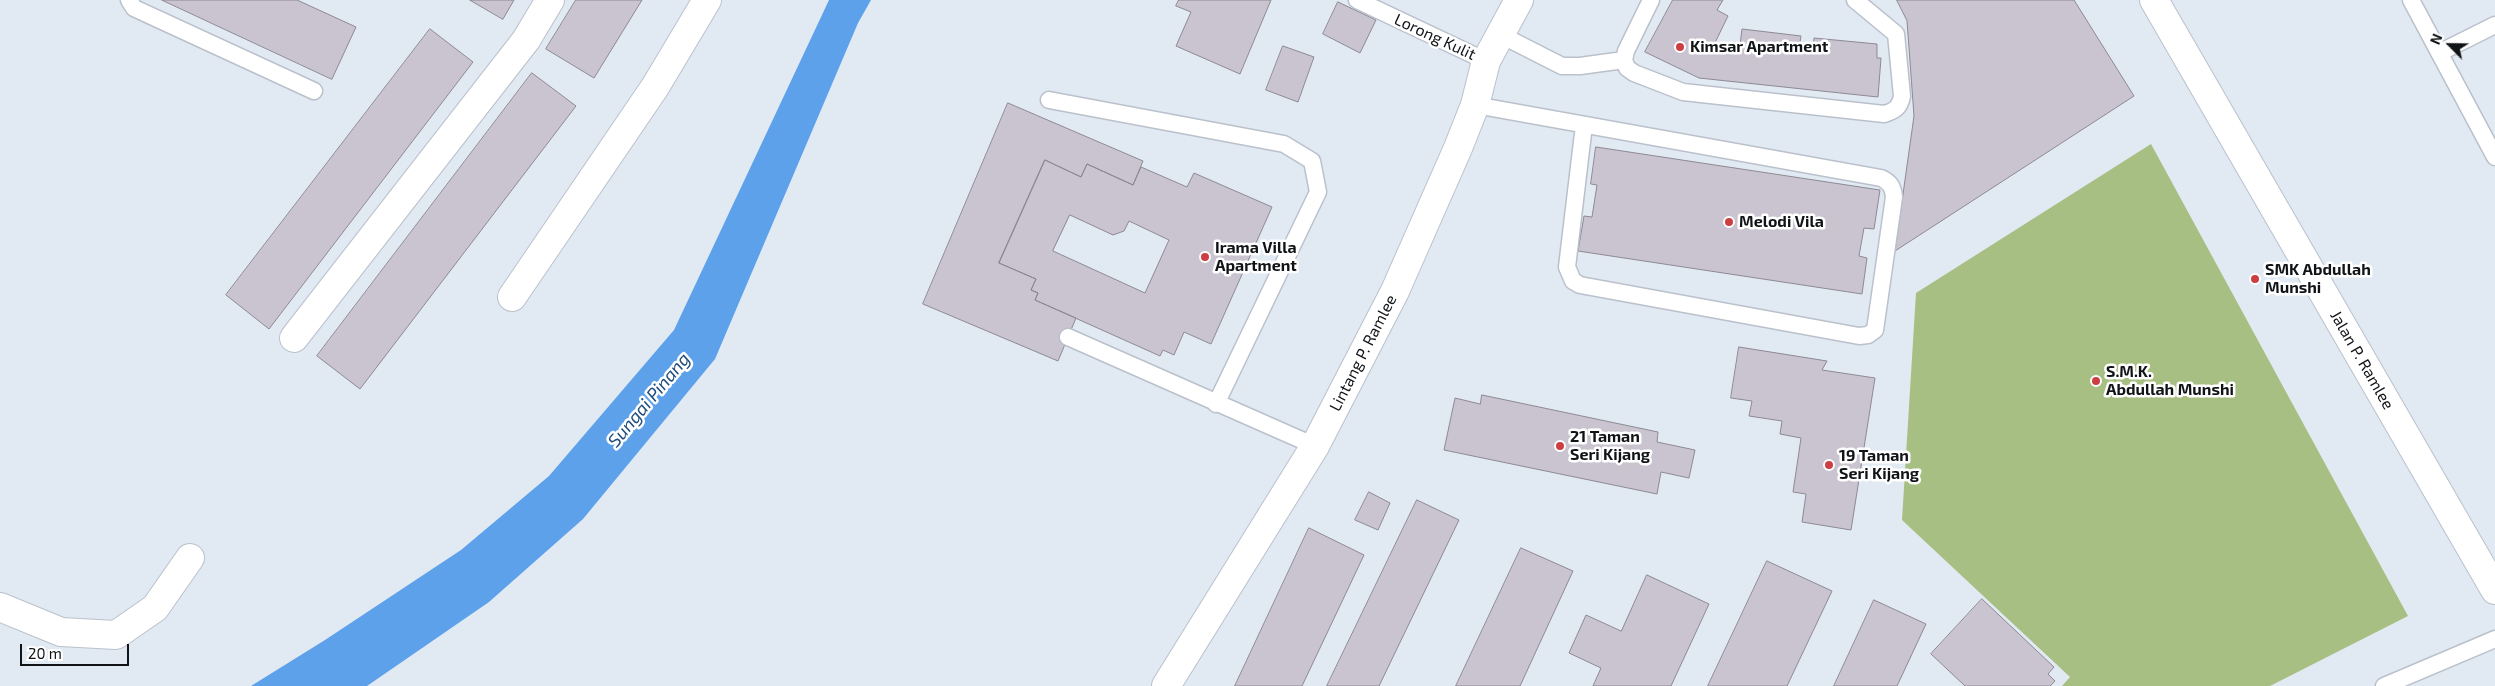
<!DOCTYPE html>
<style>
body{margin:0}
#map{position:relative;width:2495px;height:686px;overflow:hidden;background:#e1e9f3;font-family:"Exo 2",sans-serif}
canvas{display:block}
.north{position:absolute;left:2425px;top:20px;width:50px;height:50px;-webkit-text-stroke:4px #fff;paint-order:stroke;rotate:293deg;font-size:14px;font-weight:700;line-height:20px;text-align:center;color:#111417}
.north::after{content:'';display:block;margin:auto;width:18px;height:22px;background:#111417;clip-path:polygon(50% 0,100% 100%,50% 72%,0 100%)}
.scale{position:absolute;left:20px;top:644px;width:109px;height:22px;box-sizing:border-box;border:2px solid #111417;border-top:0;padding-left:6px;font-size:15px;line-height:18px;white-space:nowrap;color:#111417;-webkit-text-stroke:4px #fff;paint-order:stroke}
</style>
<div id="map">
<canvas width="2495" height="686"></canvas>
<div class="north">N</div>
<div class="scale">20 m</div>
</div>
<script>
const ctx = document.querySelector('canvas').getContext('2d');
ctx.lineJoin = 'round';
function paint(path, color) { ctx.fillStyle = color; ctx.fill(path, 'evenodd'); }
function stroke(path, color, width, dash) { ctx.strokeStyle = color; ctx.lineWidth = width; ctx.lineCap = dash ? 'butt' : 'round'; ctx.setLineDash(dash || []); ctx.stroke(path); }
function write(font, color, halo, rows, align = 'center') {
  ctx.font = font + ' "Exo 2",sans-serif'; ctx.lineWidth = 5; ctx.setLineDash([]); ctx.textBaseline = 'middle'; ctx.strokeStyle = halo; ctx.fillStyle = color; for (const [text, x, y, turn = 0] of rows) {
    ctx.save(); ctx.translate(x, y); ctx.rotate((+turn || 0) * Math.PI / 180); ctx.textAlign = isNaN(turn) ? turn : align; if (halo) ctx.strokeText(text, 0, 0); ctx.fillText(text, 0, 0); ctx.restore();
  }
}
paint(new Path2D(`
 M2151 144 2408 616 2270 686H2062L2070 677 1902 520 1916 293Z`), '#a7bf82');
paint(new Path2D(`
 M829 0H871L858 23 715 359 583 519 489 602 367 686H251L325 640 461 550 549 476 674 330Z`), '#5da1eb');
const building = new Path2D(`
 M162 0H297L356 27 332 79Z
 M470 0H514L503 19Z
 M576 0H642L594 78 546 49Z
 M1179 0H1271L1240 74 1176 46 1191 12 1176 6Z
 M1673 0H1723L1717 10 1728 16 1712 49 1739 53 1742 29 1801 36 1799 49 1813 51 1814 38 1877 44V58H1881L1878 97 1699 78 1645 52Z
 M1897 0H2074L2134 96 1895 251 1914 116 1907 21Z
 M1338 2 1376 20 1360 53 1323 34Z
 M430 29 473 62 269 329 226 295Z
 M1283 46 1314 57 1298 102 1266 90Z
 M532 73 576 106 360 389 317 356Z
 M1008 103 1143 161 1133 185 1087 164 1081 177 1045 160 999 263 1036 279 1031 290 1038 293 1035 300 1076 318 1058 361 923 304Z
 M1596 147 1880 190 1874 229 1864 228 1859 256 1867 258 1862 294 1578 251 1584 216 1592 217 1597 185 1591 184Z
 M1045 160 1081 177 1087 164 1133 185 1141 167 1187 187 1194 173 1272 207 1211 344 1184 332 1174 355 1163 350 1160 356 1035 300 1038 293 1031 290 1036 279 999 263ZM1070 215 1113 235 1124 231 1129 221 1169 240 1145 293 1053 251Z
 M1739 347 1827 361 1822 370 1875 378 1851 530 1802 522 1806 494 1793 492 1801 438 1780 434 1782 421 1749 416 1752 401 1731 398Z
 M1482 395 1658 432 1657 442 1695 450 1689 478 1661 472 1657 494 1444 450 1455 398 1480 404Z
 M1369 492 1390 503 1378 530 1355 520Z
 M1417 500 1459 520 1379 686H1327Z
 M1309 528 1364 555 1302 686H1235Z
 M1521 548 1573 571 1520 686H1456Z
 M1767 561 1832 591 1787 686H1708Z
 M1647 575 1709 604 1671 686H1593L1601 668 1569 653 1586 615 1621 631Z
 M1982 599 2054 667 2048 674 2055 681 2050 686H1965L1931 654Z
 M1874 600 1926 624 1897 686H1834Z`);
paint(building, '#c9c4cf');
stroke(building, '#8d8993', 1);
const service = new Path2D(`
 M129 0 134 8 314 91
 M1357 0 1486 61
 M1651 0 1626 51 1624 60 1627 68 1634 73 1683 92 1884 114C1895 111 1900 107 1902 96L1896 34 1855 0
 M2411 0 2495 157
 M1501 35 1562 66H1580L1624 60
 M2439 53 2495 25
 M1049 100 1284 144 1312 161 1318 192 1216 404
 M1475 105 1881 178C1890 182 1893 187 1894 197L1875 330 1868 335 1859 336 1580 285 1573 281 1567 267 1584 125
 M1068 337 1315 446
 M2384 686 2495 639`);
const minor = new Path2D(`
 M512 297 655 87 707 0
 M294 338 526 40 550 0
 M0 607 61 632 116 635 155 608 190 558
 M1166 686 1315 446 1395 291 1458 148 1475 105 1486 61 1519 0`);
const tertiary = new Path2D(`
 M2154 0 2495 590`);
stroke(service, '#bac1cb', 19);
stroke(minor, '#bac1cb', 30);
stroke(tertiary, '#bac1cb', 30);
stroke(service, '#fff', 16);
stroke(minor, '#fff', 28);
stroke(tertiary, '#fff', 28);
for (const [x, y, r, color] of [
 [1680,47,5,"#cd3e43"],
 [1729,222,5,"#cd3e43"],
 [1205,257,5,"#cd3e43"],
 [2255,279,5,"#cd3e43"],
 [2096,381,5,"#cd3e43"],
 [1560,446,5,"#cd3e43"],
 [1829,465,5,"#cd3e43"]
]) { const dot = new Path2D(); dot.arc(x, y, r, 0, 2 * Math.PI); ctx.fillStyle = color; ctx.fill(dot); stroke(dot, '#fff', 2); }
write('16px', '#111417', '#fff', [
 ["Lorong Kulit",1435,37,25],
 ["Lintang P. Ramlee",1363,353,-63],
 ["Jalan P. Ramlee",2362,360,60]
]);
write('bold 16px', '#111417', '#fff', [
 ["Kimsar Apartment",1690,47],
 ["Melodi Vila",1739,222],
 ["Irama Villa",1215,248],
 ["Apartment",1215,266],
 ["SMK Abdullah",2265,270],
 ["Munshi",2265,288],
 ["S.M.K.",2106,372],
 ["Abdullah Munshi",2106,390],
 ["21 Taman",1570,437],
 ["Seri Kijang",1570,455],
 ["19 Taman",1839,456],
 ["Seri Kijang",1839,474]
], 'left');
write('italic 18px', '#204e7f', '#fff', [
 ["Sungai Pinang",649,400,-50]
]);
</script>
